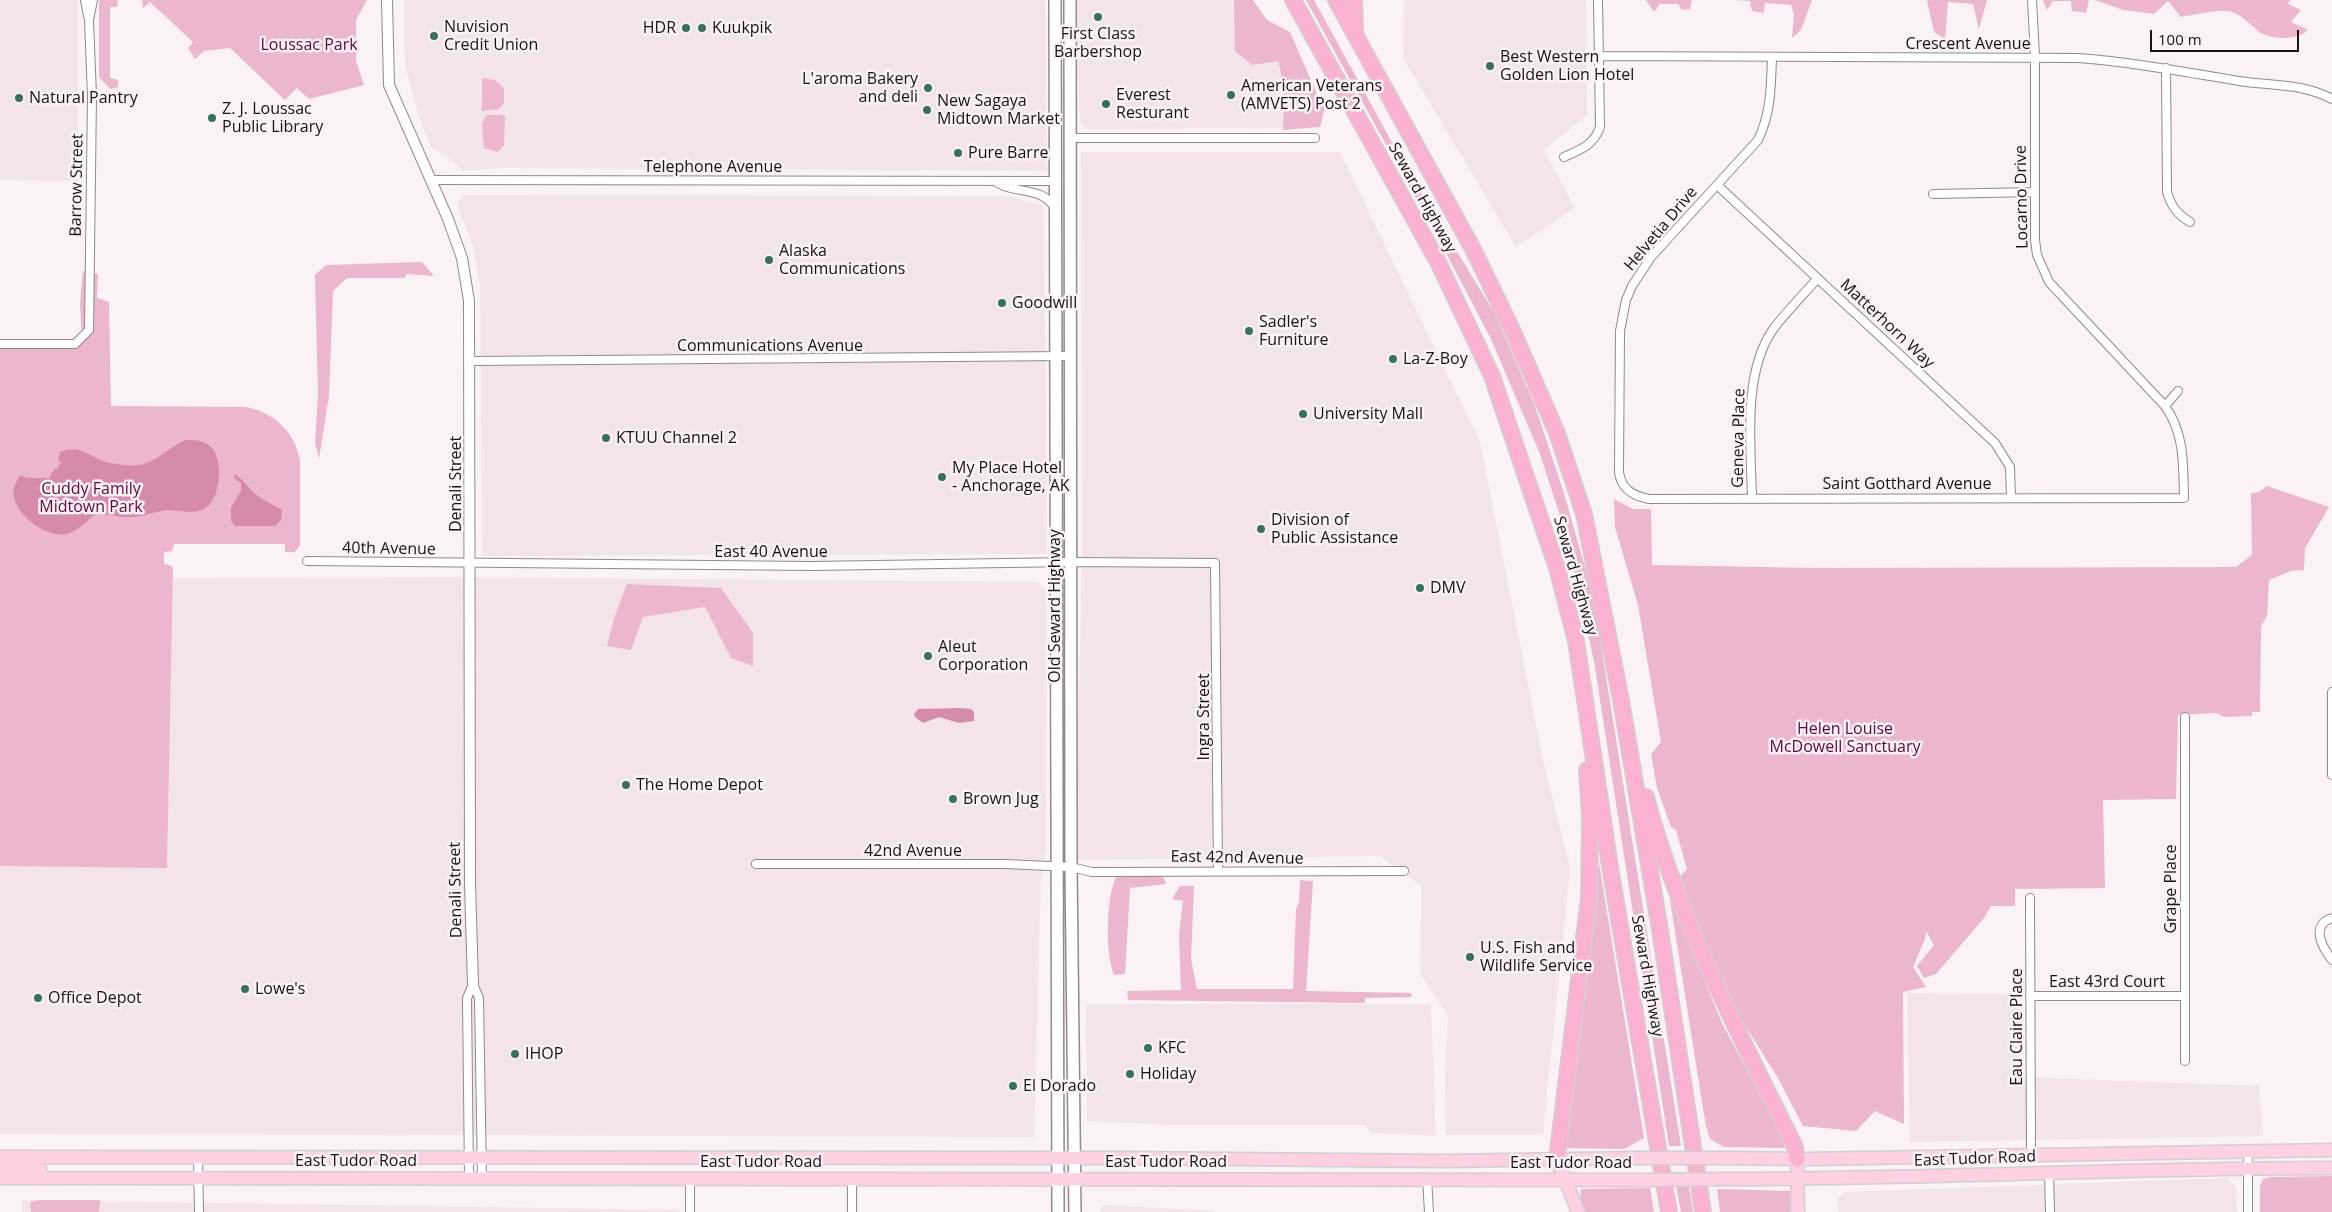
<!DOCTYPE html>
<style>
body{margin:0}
#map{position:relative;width:2332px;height:1212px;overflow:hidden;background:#faf2f5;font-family:"Open Sans",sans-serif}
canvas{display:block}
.scale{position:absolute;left:2150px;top:30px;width:149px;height:22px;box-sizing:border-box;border:2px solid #161314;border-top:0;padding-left:6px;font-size:15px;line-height:18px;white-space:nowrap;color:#161314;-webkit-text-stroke:4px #faf2f5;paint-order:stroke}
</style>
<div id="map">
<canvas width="2332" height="1212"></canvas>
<div class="scale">100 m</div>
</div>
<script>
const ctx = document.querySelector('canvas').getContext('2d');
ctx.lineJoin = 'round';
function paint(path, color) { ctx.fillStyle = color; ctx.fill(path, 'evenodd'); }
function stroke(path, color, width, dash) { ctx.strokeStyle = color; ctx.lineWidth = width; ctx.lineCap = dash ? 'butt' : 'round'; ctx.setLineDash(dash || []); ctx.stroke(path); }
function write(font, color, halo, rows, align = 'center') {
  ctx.font = font + ' "Open Sans",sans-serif'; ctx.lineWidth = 5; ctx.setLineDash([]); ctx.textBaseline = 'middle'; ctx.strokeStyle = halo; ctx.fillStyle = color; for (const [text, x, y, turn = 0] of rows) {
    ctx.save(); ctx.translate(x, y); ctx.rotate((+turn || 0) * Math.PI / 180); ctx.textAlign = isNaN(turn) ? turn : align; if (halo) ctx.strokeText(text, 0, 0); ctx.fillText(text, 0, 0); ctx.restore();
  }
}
paint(new Path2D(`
 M0 0H78V181L0 180Z
 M404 0H1045L1047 171 505 168 463 171 449 158 431 147 420 120 406 69 404 48Z
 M1075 0H1247L1281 54 1298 128 1085 129 1080 122Z
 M1404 0H1586L1587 115 1544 150 1575 208 1516 247 1403 58Z
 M1081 152H1340L1480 442 1543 760 1570 868 1543 1135H1446L1445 1079 1448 1015 1420 974 1421 885 1380 856 1076 860 1082 546Z
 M463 195 1009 196 1044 206 1047 554 482 556 480 286 472 242 457 206Z
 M451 577 1038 582 1047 590 1046 850 1041 878 1034 1137 0 1134V866L167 867 172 578Z
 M1907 993 2019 994 2020 1077 2259 1086 2263 1136 1910 1142Z
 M1086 1004H1431L1436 1136 1371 1133 1365 1125H1174L1087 1121Z
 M2227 1178 2236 1186 2237 1212H1839L1838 1198 1844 1192Z
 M22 1200 679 1210V1212H0H22Z
 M1103 1205 1214 1211V1212H1099Z`), '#f3e4ea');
paint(new Path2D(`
 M99 0H118L117 7H110V78L118 80V87L110 89 99 77Z
 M142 0H367L356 20V61L364 85 309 99 297 88 285 100 230 48 204 51 195 59 188 48 193 42 150 2 143 8Z
 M1234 0H1253L1267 20 1290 32 1320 101 1325 107 1320 127 1283 130C1284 106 1285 84 1278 61L1252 65 1235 51Z
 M1306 0H1314L1406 168 1495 314 1535 406 1563 490 1593 595 1681 1146H1669L1594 661 1565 531 1540 454 1491 339 1446 253Z
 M1646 0H1692L1690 9 1682 10 1678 4H1660L1654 12Z
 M1735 0H1812L1801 30 1792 38 1794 14 1791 5 1765 3 1764 13 1752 11 1750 1Z
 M1927 0H1987L1979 29 1973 4 1948 2 1945 39 1934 32Z
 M2043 0H2089L2086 13 2072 11 2071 1H2053L2047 10Z
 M2095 0H2290L2288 4 2301 10 2291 22 2308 30C2296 40 2277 40 2263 34 2253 29 2243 13 2227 11 2215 10 2194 15 2181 17L2168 1 2154 14 2123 10Z
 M482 78 495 80 504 88V103L499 109 482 111Z
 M486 115H502L505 117 504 145 498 152 484 148 482 124Z
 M422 262 434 276 407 274 404 278H347L333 291 329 396 319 459 315 443 318 395 315 275 326 265Z
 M83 271 98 274 97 298 109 302 111 406 246 407C275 413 295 432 300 461V545L295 552H285V544H174L172 551 164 552V564L170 565 173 568 167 868 0 866V345L82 340 80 303Z
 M2267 486 2329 507 2305 548 2304 570 2291 571 2269 580 2267 616 2261 626 2260 712H2252V716L2224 717 2216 713 2178 715 2176 799 2103 800 2105 888 2015 889V906H1991L1984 918 1936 974 1924 978 1917 966 1934 945 1926 931 1925 939 1913 967 1926 987 1903 992 1904 1124 1875 1111 1856 1131 1803 1126 1778 1078 1744 1024 1703 949 1680 877 1687 869 1676 830 1671 827 1657 788 1651 754 1661 742 1638 605 1615 527 1614 499 1633 509H1651L1652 565 1816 568 2236 567 2252 555 2251 493 2259 492Z
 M627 584 721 588 753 633V666L731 658 705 607 643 617 631 650 607 646 614 618Z
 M1598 857 1644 1138 1624 1149 1566 1148 1594 906 1595 864Z
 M1162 874 1166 884 1130 888 1125 974 1114 975C1105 953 1106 898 1116 877Z
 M1300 880 1313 881 1306 991 1411 993 1412 997 1365 998V1003L1128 1000 1127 991 1181 990 1179 935 1183 901 1172 899 1180 886H1194L1191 959 1197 989H1293L1296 909 1299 902Z
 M1667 881 1672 888 1691 948 1722 1023 1783 1138 1785 1148 1724 1147 1710 1139 1706 1127Z
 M2332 1176V1212H2260V1186L2263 1179 2270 1177Z
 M1676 1186 1689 1187 1693 1212H1681Z
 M1650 1188 1654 1212H1586L1580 1197 1581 1189Z
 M1717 1189 1791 1191 1790 1212H1720Z
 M39 1200H100L99 1212H31L30 1202Z`), '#ecb6ce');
paint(new Path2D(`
 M185 440C193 440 203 440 210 446 225 459 221 503 202 510 191 514 179 510 168 510 156 511 145 516 134 517 122 518 108 514 96 514 87 520 78 531 67 534 47 538 18 517 14 497 12 489 16 482 20 475L27 478H49L55 468 57 470 61 462 58 461 60 452C80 445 86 454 103 461 113 464 128 466 138 465 156 463 169 447 185 440Z
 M234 474C243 479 247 486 254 493 263 500 273 505 282 510L281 520 275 526H235L231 521V507L241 491V483L234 478Z
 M961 708 971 709 974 712V721L959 723 939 717 923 723 916 718 914 714 918 709Z`), '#d68bad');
const minor = new Path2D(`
 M85 0 88 16
 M1600 56 2078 58C2132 62 2185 72 2239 81 2271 86 2303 83 2332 99
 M1772 57C1771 87 1771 113 1758 140L1651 257 1632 286 1626 300 1620 331 1619 472C1621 489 1633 496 1649 499L2184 498C2183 465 2185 434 2165 406L2049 282 2037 255 2035 240V57L2032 0
 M2166 68 2167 192C2171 206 2177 214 2190 222
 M1069 138H1315
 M1564 157C1580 150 1594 145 1600 127L1598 0
 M430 180 1056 181
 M998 183C1016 194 1043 187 1054 207
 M1717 185 1995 443 2010 467 2011 497
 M1933 194 2035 192
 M0 344H75L89 330 92 96 89 20 93 0
 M471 361 1069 356
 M2165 406 2178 391
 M1752 498C1751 446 1742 372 1774 328 1787 311 1803 295 1817 279
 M307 561 811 566 1071 562 1215 563 1218 870
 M2332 692V775
 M2185 717V1061
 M756 864H1005L1071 867 1092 872 1404 871
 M2030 898 2031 1155
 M2332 918C2310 925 2322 947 2332 960
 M473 984 479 998 482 1178
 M2030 996H2185
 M198 1157 199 1212
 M2049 1173 2050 1212
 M469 1178 467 998 473 984
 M690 1178V1212
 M852 1178V1212
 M1427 1178 1429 1212
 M2248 1212V1150`);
const tertiary = new Path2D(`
 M387 0 389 85 448 219 462 258 469 301 470 884 473 984`);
const secondary = new Path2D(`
 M1055 0 1058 1212
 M1070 0 1071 867 1075 1212`);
const primary = new Path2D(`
 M0 1157 1121 1158 1446 1161 1637 1158
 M1727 1158 1807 1159 2332 1150
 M1557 1159 1578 1212
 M1797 1159 1798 1212
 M0 1169H40
 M0 1178 1640 1180
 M1727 1179C1928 1179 2130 1168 2332 1168`);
const motorway = new Path2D(`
 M1293 0 1439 264 1492 376 1557 568 1576 641 1611 873 1669 1212
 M1336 0 1474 251 1513 332 1557 433 1584 514 1621 700 1660 930 1703 1212
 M1354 0 1355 30
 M1646 797C1679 921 1739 1033 1795 1147L1797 1159
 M1557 1159 1589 897 1590 817 1587 770`);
stroke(minor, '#908a8c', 10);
stroke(tertiary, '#908a8c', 12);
stroke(secondary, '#908a8c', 14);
stroke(primary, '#d0d0d0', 15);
stroke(motorway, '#d0d0d0', 18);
stroke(minor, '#fff', 8);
stroke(tertiary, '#fff', 10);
stroke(secondary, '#fff', 11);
stroke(primary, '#fdd0e4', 12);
stroke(motorway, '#fbb1d2', 15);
const primaryBridge = new Path2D(`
 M1637 1158H1727
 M1640 1180 1727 1179`);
stroke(primaryBridge, '#d0d0d0', 15, []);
stroke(primaryBridge, '#fdd0e4', 12);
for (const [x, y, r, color] of [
 [1098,17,5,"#34725f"],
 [686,28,5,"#34725f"],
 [702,28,5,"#34725f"],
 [434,36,5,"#34725f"],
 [1490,66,5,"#34725f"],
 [928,88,5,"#34725f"],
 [1231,95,5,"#34725f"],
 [19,98,5,"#34725f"],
 [1106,104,5,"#34725f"],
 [927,110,5,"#34725f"],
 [212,118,5,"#34725f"],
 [958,153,5,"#34725f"],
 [769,260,5,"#34725f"],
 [1002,303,5,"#34725f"],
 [1249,331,5,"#34725f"],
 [1393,359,5,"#34725f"],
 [1303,414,5,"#34725f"],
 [606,438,5,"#34725f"],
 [942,477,5,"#34725f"],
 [1261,529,5,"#34725f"],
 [1420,588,5,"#34725f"],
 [928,656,5,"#34725f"],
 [626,785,5,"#34725f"],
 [953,799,5,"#34725f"],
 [1470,957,5,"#34725f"],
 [245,989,5,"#34725f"],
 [38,998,5,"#34725f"],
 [1148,1048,5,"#34725f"],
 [515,1054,5,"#34725f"],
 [1130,1074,5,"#34725f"],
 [1013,1086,5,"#34725f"]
]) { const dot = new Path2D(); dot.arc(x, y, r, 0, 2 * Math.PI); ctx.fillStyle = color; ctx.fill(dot); stroke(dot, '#faf2f5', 2); }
write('16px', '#161314', '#faf2f5', [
 ["Nuvision",444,27],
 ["Credit Union",444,45],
 ["HDR",676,28,"right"],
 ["Kuukpik",712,28],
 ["First Class",1098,34,"center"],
 ["Barbershop",1098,52,"center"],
 ["Best Western",1500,57],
 ["Golden Lion Hotel",1500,75],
 ["L'aroma Bakery",918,79,"right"],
 ["and deli",918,97,"right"],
 ["American Veterans",1241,86],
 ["(AMVETS) Post 2",1241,104],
 ["Everest",1116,95],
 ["Resturant",1116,113],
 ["Natural Pantry",29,98],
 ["New Sagaya",937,101],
 ["Midtown Market",937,119],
 ["Z. J. Loussac",222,109],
 ["Public Library",222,127],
 ["Pure Barre",968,153],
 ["Alaska",779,251],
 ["Communications",779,269],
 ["Goodwill",1012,303],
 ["Sadler's",1259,322],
 ["Furniture",1259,340],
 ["La-Z-Boy",1403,359],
 ["University Mall",1313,414],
 ["KTUU Channel 2",616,438],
 ["My Place Hotel",952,468],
 ["- Anchorage, AK",952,486],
 ["Division of",1271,520],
 ["Public Assistance",1271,538],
 ["DMV",1430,588],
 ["Aleut",938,647],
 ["Corporation",938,665],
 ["The Home Depot",636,785],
 ["Brown Jug",963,799],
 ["U.S. Fish and",1480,948],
 ["Wildlife Service",1480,966],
 ["Lowe's",255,989],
 ["Office Depot",48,998],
 ["KFC",1158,1048],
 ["IHOP",525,1054],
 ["Holiday",1140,1074],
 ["El Dorado",1023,1086]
], 'left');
write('16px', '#161314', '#faf2f5', [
 ["Crescent Avenue",1968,44],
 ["Telephone Avenue",713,167],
 ["Barrow Street",77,185,-89],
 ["Locarno Drive",2022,197,-91],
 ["Seward Highway",1422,198,61],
 ["Helvetia Drive",1661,229,-50],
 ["Matterhorn Way",1887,324,43],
 ["Communications Avenue",770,346],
 ["Geneva Place",1739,438,-89],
 ["Denali Street",456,484,-90],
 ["Saint Gotthard Avenue",1907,484],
 ["40th Avenue",389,549,1],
 ["East 40 Avenue",771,552],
 ["Seward Highway",1575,576,74],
 ["Old Seward Highway",1055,606,-90],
 ["Ingra Street",1204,717,-90],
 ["42nd Avenue",913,851],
 ["East 42nd Avenue",1237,858,1],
 ["Grape Place",2171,889,-90],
 ["Denali Street",456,890,-91],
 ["Seward Highway",1647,976,80],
 ["East 43rd Court",2107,982],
 ["Eau Claire Place",2017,1027,-90],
 ["East Tudor Road",1975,1159,-2],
 ["East Tudor Road",356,1161],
 ["East Tudor Road",761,1162],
 ["East Tudor Road",1166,1162],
 ["East Tudor Road",1571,1163]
]);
write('16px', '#61053d', '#faf2f5', [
 ["Loussac Park",309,45],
 ["Cuddy Family",91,489],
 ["Midtown Park",91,507],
 ["Helen Louise",1845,729],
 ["McDowell Sanctuary",1845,747]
]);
</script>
